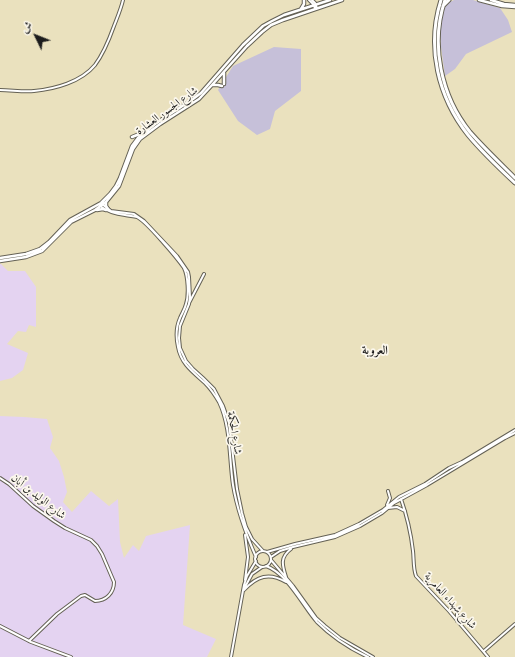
<!DOCTYPE html>
<meta charset="utf-8">
<style>
body{margin:0}
#map{position:relative;width:515px;height:657px;overflow:hidden;background:#eae1be;font-family:"IM FELL Great Primer",Amiri,serif}
canvas{display:block}
.north{position:absolute;left:16px;top:16px;width:40px;height:40px;-webkit-text-stroke:3px #fbf7ec;paint-order:stroke;rotate:313deg;font-size:11px;font-weight:700;line-height:16px;text-align:center;color:#1c1c1c}
.north::after{content:'';display:block;margin:auto;width:14px;height:18px;background:#1c1c1c;clip-path:polygon(50% 0,100% 100%,50% 72%,0 100%)}
</style>
<div id="map">
<canvas width="515" height="657"></canvas>
<div class="north">ش</div>
</div>
<script>
const ctx = document.querySelector('canvas').getContext('2d');
ctx.lineJoin = 'round';
function paint(path, color) { ctx.fillStyle = color; ctx.fill(path, 'evenodd'); }
function stroke(path, color, width, dash) { ctx.strokeStyle = color; ctx.lineWidth = width; ctx.lineCap = dash ? 'butt' : 'round'; ctx.setLineDash(dash || []); ctx.stroke(path); }
function write(font, color, halo, rows, align = 'center') {
  ctx.font = font + ' "IM FELL Great Primer",Amiri,serif'; ctx.lineWidth = 3.5; ctx.setLineDash([]); ctx.textBaseline = 'middle'; ctx.strokeStyle = halo; ctx.fillStyle = color; for (const [text, x, y, turn = 0] of rows) {
    ctx.save(); ctx.translate(x, y); ctx.rotate((+turn || 0) * Math.PI / 180); ctx.textAlign = isNaN(turn) ? turn : align; if (halo) ctx.strokeText(text, 0, 0); ctx.fillText(text, 0, 0); ctx.restore();
  }
}
paint(new Path2D(`
 M0 264H1L8 271H25L36 287V327L29 325 26 332 18 331 7 344 28 353 23 370 12 378 0 381Z
 M0 416 24 417 47 419 53 437 50 448 59 461 64 477 67 492 63 502 72 512 91 491 109 506 118 499 120 542 124 558 133 545 139 551 146 536 190 525 183 625 216 639 207 657H0Z`), '#e4d3f1');
paint(new Path2D(`
 M454 0H473L500 8 508 20 512 32 466 54 455 69 445 76 441 47 440 27 443 9 450 2Z
 M274 47 301 49V91L275 111 270 129 257 135 238 121 218 90 233 66Z`), '#c6c0d9');
const tertiary = new Path2D(`
 M309 0 313 4 315 8
 M312 0 315 3 317 8
 M0 90C11 90 23 92 34 91 55 89 81 82 95 65 104 53 109 40 114 26 117 18 121 9 123 0
 M102 204 111 211 134 214 144 221 177 256 188 272 189 277 190 297 189 304 180 326 179 338 180 348 186 361 193 369 203 378 214 389 223 406 229 423 237 489 242 513 246 527 252 539 263 551
 M100 206C108 212 115 214 125 215 129 216 133 216 137 217 146 221 178 259 184 268 188 276 189 295 186 304 185 309 182 313 180 318 176 327 176 338 178 347 181 364 193 372 205 383 210 388 215 395 219 402 231 427 229 458 233 485 237 510 246 534 256 557
 M189 303 204 274
 M0 478 9 484 33 506 54 521 65 528 91 540 97 546 102 554 114 582C114 593 106 601 95 601L85 595 81 596 57 614 29 641
 M401 499C407 516 411 534 413 551 414 559 413 568 416 576L449 611 488 657
 M387 505 390 498 388 491
 M388 508 397 507 405 511
 M255 559a8 8 0 1 1 16 0a8 8 0 1 1-16 0Z
 M267 552 295 544 335 535 359 524 383 510 399 497 425 484 449 468 462 462 515 430
 M271 557 280 551 293 547 335 537 360 526 382 513 394 503 427 485 505 438 515 433
 M271 560 293 586 316 618 325 626 340 638 373 657
 M266 566C287 573 303 606 317 622 332 637 349 648 368 657
 M286 577C282 565 280 557 291 549
 M245 580 248 557 245 535
 M245 587 252 574 262 567
 M244 590C257 576 269 572 286 582
 M457 621V612
 M0 626 31 642 71 657
 M484 651 515 624
 M231 657 244 585 247 576 256 561`);
const secondary = new Path2D(`
 M479 0 502 6 515 7
 M491 0 504 4 515 5
 M301 9 304 4V0
 M224 73V84
 M213 85H218L222 86
 M132 137 142 133
 M106 202V206L108 209
 M97 210 103 209 106 210
 M0 258 26 254 40 249 49 242 70 220 101 203 110 194 116 186 120 178 132 146 138 138 155 124 193 99 201 93 243 45 263 26 272 21 284 15 330 0
 M0 261 26 257 42 251 71 222 95 210 106 202 119 186 133 149 140 139 160 124 199 99 212 85 247 46 262 32 271 25 283 20 342 0`);
const primary = new Path2D(`
 M441 0C426 47 438 97 468 135 482 152 499 168 515 183
 M445 0C430 44 441 96 470 132 484 148 500 163 515 178
 M443 6 449 0`);
stroke(tertiary, '#646155', 4);
stroke(secondary, '#646155', 4.5);
stroke(primary, '#646155', 5);
stroke(tertiary, '#fff', 2);
stroke(secondary, '#fff', 2.5);
stroke(primary, '#fff', 3);
write('11px', '#1c1c1c', '#fbf7ec', [
 ["شارع الجسور العشارة",167,111,-36],
 ["شارع الحكمة",234,433,80],
 ["شارع الوليد بن أبان",38,497,38],
 ["شارع شهداء العامرية",450,601,48]
]);
write('bold 12px', '#1c1c1c', '#fbf7ec', [
 ["العروبة",375,351]
]);
</script>
